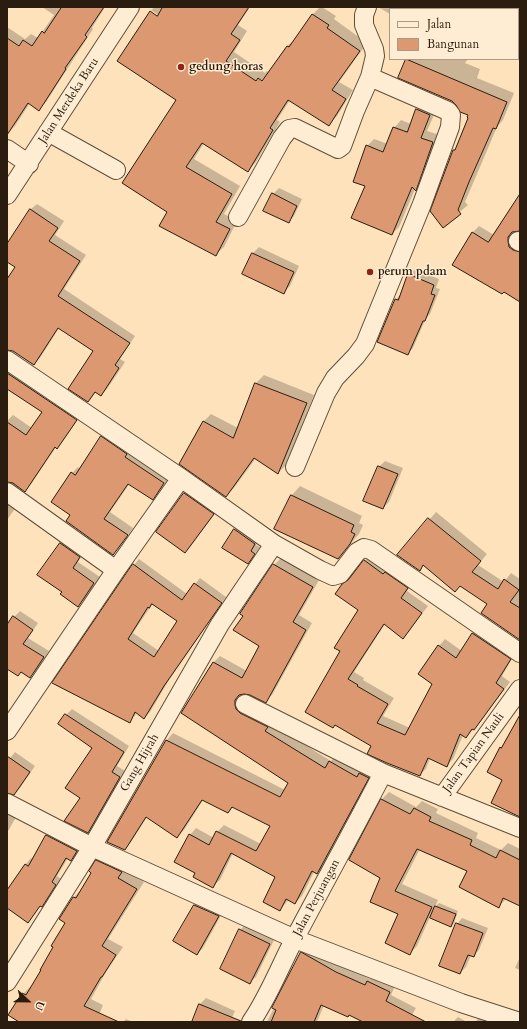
<!DOCTYPE html>
<style>
body{margin:0}
#map{position:relative;width:527px;height:1029px;overflow:hidden;background:#fee2bc;font-family:Cardo,serif}
canvas{display:block}
.frame{position:absolute;inset:0;border:8px solid #2a1d0f;pointer-events:none}
.legend{position:absolute;left:389px;top:8px;width:130px;height:52px;box-sizing:border-box;background:#feecd3;border:1px solid #a99985;margin:0;padding:5px 7px;list-style:none;font-size:12px;color:#2a1d0f}
.legend li{display:flex;align-items:center;gap:8px;height:20px}
.legend b{width:20px;border:1px solid #a99985}
.north{position:absolute;left:8px;top:981px;width:40px;height:40px;-webkit-text-stroke:3px #feecd3;paint-order:stroke;rotate:112deg;font-size:11px;font-weight:700;line-height:16px;text-align:center;color:#2a1d0f}
.north::after{content:'';display:block;margin:auto;width:14px;height:18px;background:#2a1d0f;clip-path:polygon(50% 0,100% 100%,50% 72%,0 100%)}
</style>
<div id="map">
<canvas width="527" height="1029"></canvas>
<div class="frame"></div>
<ul class="legend">
<li><b style="height:5px;background:#feecd3"></b>Jalan</li>
<li><b style="height:11px;background:#dc9870"></b>Bangunan</li>
</ul>
<div class="north">U</div>
</div>
<script>
const ctx = document.querySelector('canvas').getContext('2d');
ctx.lineJoin = 'round';
function paint(path, color) { ctx.fillStyle = color; ctx.fill(path, 'evenodd'); }
function stroke(path, color, width, dash) { ctx.strokeStyle = color; ctx.lineWidth = width; ctx.lineCap = dash ? 'butt' : 'round'; ctx.setLineDash(dash || []); ctx.stroke(path); }
function write(font, color, halo, rows, align = 'center') {
  ctx.font = font + ' Cardo,serif'; ctx.lineWidth = 3; ctx.setLineDash([]); ctx.textBaseline = 'middle'; ctx.strokeStyle = halo; ctx.fillStyle = color; for (const [text, x, y, turn = 0] of rows) {
    ctx.save(); ctx.translate(x, y); ctx.rotate((+turn || 0) * Math.PI / 180); ctx.textAlign = isNaN(turn) ? turn : align; if (halo) ctx.strokeText(text, 0, 0); ctx.fillText(text, 0, 0); ctx.restore();
  }
}
paint(new Path2D(`
 M42 7H105L92 28 93 29 46 102 39 109 30 103 15 126 8 133 7 27 25 39 31 34 38 38 54 15Z
 M155 7H250L238 25 247 31 234 52 265 73 267 71 269 72 287 46 296 39 313 14 320 7H322L336 16 334 19 367 43 339 82 353 90 337 116 329 124 290 100 277 120 280 122 256 162 248 170 204 143 194 159 240 186 224 214 237 221 224 247 215 255 168 212 178 100 118 61 151 11V12L161 19 162 18 151 10Z
 M378 7H452L456 9H390V14Z
 M459 7H490L489 9H457Z
 M505 7H520V15L518 14V9H509Z
 M407 59H468L465 63 480 69 477 78 514 93 503 120 497 127 477 174 465 202 468 205 443 226 454 150 457 147 470 117 469 114 453 101 400 77Z
 M424 102 437 108 427 131 440 135 422 183 415 189 399 227 392 234 366 186 367 146 374 139 388 144 394 128 401 120 411 124 417 109Z
 M279 188 302 199 294 216 288 222 273 194Z
 M520 196V230L515 231 514 235 520 243V301L473 232 479 226 494 235Z
 M37 204 64 221 55 235 86 255 64 289 135 336 120 359 125 362 107 389 101 395 96 392 88 401 94 351 59 328 40 358 34 364 13 350 7 349V281L16 267 7 261V246L30 210Z
 M259 247 299 266 290 286 284 292 244 274 253 253Z
 M415 269 439 279 436 288 440 289 430 314 426 318 413 348 407 354 378 341 396 299 402 293 409 275Z
 M7 362 82 413 63 441 56 447 31 484 25 491 7 481V421L13 415 32 428 43 412 7 388Z
 M264 375 314 395 286 465 278 473 256 458 234 488 226 496 180 464 204 421 211 414 238 428 256 383Z
 M107 431 170 477 153 499 130 483 110 512 133 528 119 548 113 553 72 515V473L78 467 80 469 102 437Z
 M385 461 403 468 389 502 383 508 379 467Z
 M300 486 362 516 359 523 363 525 359 534 338 558 276 528 292 495Z
 M190 487 219 508 191 546 185 552 184 493Z
 M7 493 19 503 7 520Z
 M436 512 487 554 478 565 504 582 511 573 520 579V639L488 604 460 585 424 565 419 570 398 555Z
 M241 524 260 537 256 545 260 547 248 563 224 548 235 529Z
 M66 537 85 551 78 562 100 577 84 600 78 605 63 591 39 575 60 543Z
 M371 554 414 581 407 591 428 606 409 631 402 637 385 624 354 672 364 678 363 680 394 698 383 716 410 728 433 684 419 674 439 646 445 639 462 651 473 633 479 627 516 652 502 676 510 682 480 722 466 737 463 735 453 759 447 765 430 758 426 769 419 775 336 724 341 651 360 610 343 585Z
 M281 558 319 580 299 615 312 623 272 695 265 701 250 694 242 693 241 697 271 724 331 761 336 755 375 771 324 866 317 873 314 872 302 896 295 903 289 899 280 910 276 877 233 853 220 880 213 886 197 873 190 835 196 828 214 838 217 832 224 825 261 844 272 826 234 806 228 812 203 800 184 830 177 837 147 817 131 842 124 849 108 842 167 740 173 733 285 790 289 783 183 712 213 663 220 656 247 671 261 646 274 565Z
 M139 559 187 594 200 578 226 597 169 680 150 712 144 718 137 713 129 722 54 683 134 565ZM153 603 179 621 159 651 133 633Z
 M20 611 38 623 28 638 49 651 36 671 30 676 22 671 7 668V624Z
 M72 709 129 746 117 766 125 771 94 826 88 832 81 797 93 748 66 715Z
 M15 752 35 766 20 788 14 794 7 792V762Z
 M389 792 416 807 422 801 438 809 436 813 478 833 476 838 501 850 508 843 520 849V905L506 899 499 906 468 871 420 849 402 884 438 900 435 907 439 903 458 911 454 923 451 926 430 917 417 946 410 953 399 913 381 877 350 860 382 799Z
 M7 805 19 812 7 833Z
 M53 830 82 845 77 854 71 860 68 858 57 876 61 879 47 900 41 905 28 922 7 907V892L26 864 31 858 33 859 47 836Z
 M104 854 124 870 144 882 108 939 123 947 106 972 91 999 103 1005 96 1022H21L23 994 30 987 31 988 66 923 74 897 81 890 92 872 97 861Z
 M200 899 224 910 203 948 197 954 194 905Z
 M462 918 488 928 479 950 473 956 471 955 466 967 460 973 457 924Z
 M246 924 275 938 256 977 250 982 240 930Z
 M307 947 343 966 370 979 374 975 395 986 391 995 416 1008 408 1022H365L349 1014 324 1005 317 1022H267L301 953Z
 M520 957V970L515 968Z
 M206 998 235 1011 230 1022H193L200 1004Z
 M482 1015 494 1022H475Z
 M458 1017 467 1022H453Z
 M126 1019 133 1022H123Z`), '#0003');
const building = new Path2D(`
 M62 7H104L85 35 87 37 65 68 66 69 39 111 28 103 7 135V38L19 46 23 40 32 46 42 31 44 33Z
 M163 7H249L231 34 240 40 226 61 256 81 258 78 262 81 287 46 289 47 312 14 329 25 327 28 360 51 332 90 346 99 329 126 288 100 270 128 273 130 248 172 202 143 186 167 232 194 216 222 230 229 216 256 159 226 167 212 122 183 176 100 117 61 150 11 157 16Z
 M406 59 507 102 496 129 493 128 469 182 458 210 461 214 443 228 430 211 453 150H455L468 118 467 117 468 115 460 112 456 105 452 101 398 78Z
 M416 109 430 115 421 138 433 142 416 191 412 187 392 235 351 218 365 186 353 182 366 145 383 152 393 127 407 132Z
 M272 193 297 206 289 223 263 211Z
 M520 194V231L512 232 508 237V241L509 247 513 250 520 252V302L504 292 502 294 452 265 472 232 488 242Z
 M30 209 58 228 49 241 80 261 58 296 130 343 115 365 119 368 101 396 95 392 88 402 68 389 93 351 58 328 34 365 13 351 7 350V279L15 267 7 262V244Z
 M252 253 294 272 284 294 242 274Z
 M408 274 434 285 431 294 435 295 425 321H423L408 355 377 342 395 299 398 300Z
 M7 373 77 420 57 449 55 447 25 492 13 483 7 482V422L26 435 42 412 7 389Z
 M255 383 307 403 278 474 254 458 226 497 179 464 203 421 233 438Z
 M101 436 127 454 125 457 164 483 153 500 128 484 104 519 128 535 113 555 66 521 70 515 51 502 71 472 75 475Z
 M378 466 398 474 383 509 363 501Z
 M184 493 214 514 185 553 156 532Z
 M291 495 354 525 351 532 355 534 350 544 338 559 274 529Z
 M428 518 481 561 472 572 498 589 504 579 519 590 510 602 520 608V640L481 613 487 604 460 586 455 592 423 565 420 571 397 555Z
 M234 529 255 544 251 551 255 554 248 564 222 548Z
 M60 543 80 557 73 568 94 583 78 607 60 594 62 592 37 575Z
 M364 560 383 574 385 572 408 588 401 598 422 613 403 639 384 624 348 679 358 685 357 686 388 704 377 723 405 735 432 684 418 674 438 645 456 658 472 633 511 659 496 683 504 689 474 730 472 729 466 738 460 734 447 767 428 758 420 776 387 763 367 754 371 746 335 725 333 728 305 712 340 651 334 648 358 610 335 594 342 584 348 580Z
 M133 564 182 600 194 583 222 603 164 686 144 719 135 712 130 723 52 683ZM152 604 177 621 154 657 128 639 148 607 149 608Z
 M273 564 313 587 293 622 306 630 266 703 250 695 244 694 239 695 235 700V705L236 709 240 713 268 727 265 731 325 768 329 761 357 777 359 773 369 778 317 874 312 871 295 904 286 899 280 911 263 902 275 877 231 853 213 888 193 877 195 873 174 862 189 834 209 845 216 831 256 851 270 826 232 807 228 813 202 800 177 838 146 817 125 850 107 842 166 740 280 797 288 783 181 713 213 662 242 678 259 646 233 630 243 616 240 614Z
 M13 616 33 630 23 644 44 657 30 678 21 672 18 676 7 669V625Z
 M65 714 124 752 112 772 120 777 88 833 64 821 80 798 65 788 92 748 58 724Z
 M520 715V817L491 803 502 780 487 772 500 747 501 748Z
 M7 756 30 772 14 795 7 793Z
 M381 799 410 814 414 808 431 817 429 821 472 840 470 845 496 858 500 850 520 860V906L503 898 499 908 459 887 467 871 417 849 395 891 432 907 410 955 385 943 398 914 370 902 380 878 349 860Z
 M46 835 77 851 71 861 66 858 52 882 56 885 42 907 40 906 28 923 7 908V890L25 864 28 866Z
 M96 860 122 872 118 878 137 889 102 946 116 955 102 977H101L84 1006 119 1022H19L8 1015 22 993 26 995 41 970H40L53 947 51 946 65 923 59 919 73 897 76 898 91 873 89 871Z
 M194 905 219 916 197 955 173 941Z
 M435 906 456 914 451 927 430 918Z
 M456 923 483 933 474 957 468 955 460 974 439 966Z
 M239 929 270 944 250 984 220 969Z
 M301 952 336 972 365 985 367 981 390 992 386 1001 426 1022H363L349 1015 348 1017 321 1005 314 1022H271L276 1010 272 1008Z
 M199 1004 241 1021V1022H192Z`);
paint(building, '#dc9870');
stroke(building, '#2a1d0f', 1);
const minor = new Path2D(`
 M48 132 116 170
 M7 149 29 164
 M7 195 130 7
 M238 217 282 138 289 129 295 128 336 148 338 149 342 146 355 111 370 77 375 56 374 49 364 25V15L367 7
 M518 241 520 242
 M7 360 181 478 274 544 320 570 333 576 340 574 357 552 364 548 371 550 520 653
 M295 467 326 393 335 378 356 356 365 344 422 204 450 127 451 115 448 111 370 77
 M7 492 116 570
 M245 704 383 773 520 828
 M7 731 116 570 181 478
 M442 797 520 689
 M7 803 92 847 295 939 461 1003 520 1022
 M7 982 92 847 220 624 274 544
 M251 1022C269 996 280 966 295 938 324 883 354 829 383 773`);
stroke(minor, '#5f4e3a', 20);
stroke(minor, '#feecd3', 18);
for (const [x, y, r, color] of [
 [181,67,4,"#8f2418"],
 [370,272,4,"#8f2418"]
]) { const dot = new Path2D(); dot.arc(x, y, r, 0, 2 * Math.PI); ctx.fillStyle = color; ctx.fill(dot); stroke(dot, '#feecd3', 1.5); }
write('bold 12px', '#2a1d0f', '#feecd3', [
 ["gedung horas",189,67],
 ["perum pdam",378,272]
], 'left');
write('12px', '#2a1d0f', '#feecd3', [
 ["Jalan Merdeka Baru",69,101,-57],
 ["Jalan Tapian Nauli",474,753,-54],
 ["Gang Hijrah",140,763,-60],
 ["Jalan Perjuangan",317,898,-62]
]);
</script>
